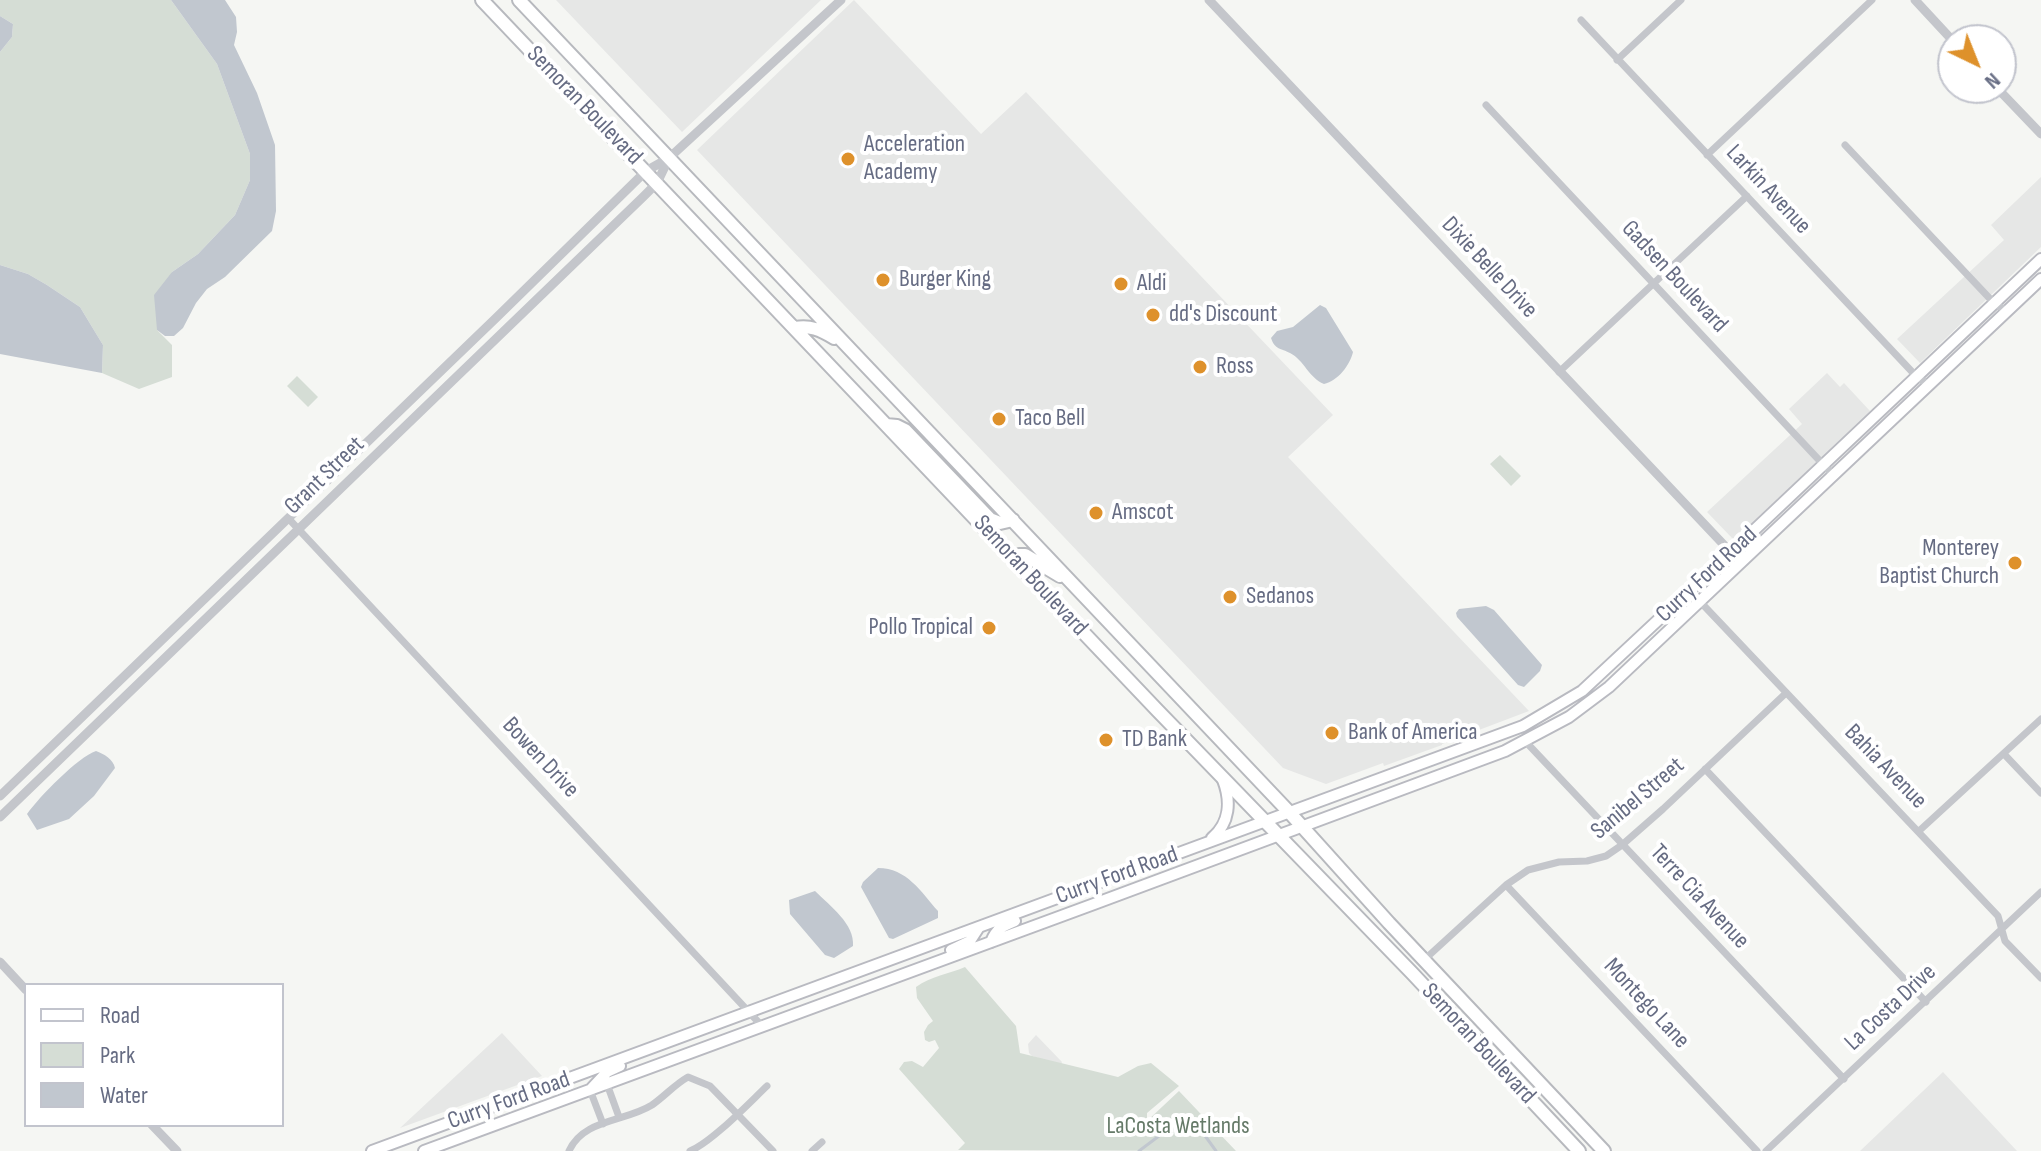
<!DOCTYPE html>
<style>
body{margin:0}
#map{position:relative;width:2041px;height:1151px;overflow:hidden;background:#f5f6f3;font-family:"Sofia Sans Condensed",sans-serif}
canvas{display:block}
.legend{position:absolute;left:24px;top:983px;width:260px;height:144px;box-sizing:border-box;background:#fff;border:2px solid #c2c4cd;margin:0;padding:10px 14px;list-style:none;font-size:24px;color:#666c83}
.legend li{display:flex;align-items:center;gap:16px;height:40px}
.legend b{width:40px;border:2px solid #c2c4cd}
.north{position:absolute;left:1937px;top:24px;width:80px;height:80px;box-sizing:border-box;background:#fff;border:2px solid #c2c4cd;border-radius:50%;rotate:137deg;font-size:22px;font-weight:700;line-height:32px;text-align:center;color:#666c83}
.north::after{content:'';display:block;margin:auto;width:28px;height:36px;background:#de912b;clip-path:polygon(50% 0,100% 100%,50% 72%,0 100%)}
</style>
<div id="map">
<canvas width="2041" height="1151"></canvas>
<ul class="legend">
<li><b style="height:10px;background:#fff"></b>Road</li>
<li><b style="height:22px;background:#d5ddd5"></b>Park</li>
<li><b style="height:22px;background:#c1c7cf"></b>Water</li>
</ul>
<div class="north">N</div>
</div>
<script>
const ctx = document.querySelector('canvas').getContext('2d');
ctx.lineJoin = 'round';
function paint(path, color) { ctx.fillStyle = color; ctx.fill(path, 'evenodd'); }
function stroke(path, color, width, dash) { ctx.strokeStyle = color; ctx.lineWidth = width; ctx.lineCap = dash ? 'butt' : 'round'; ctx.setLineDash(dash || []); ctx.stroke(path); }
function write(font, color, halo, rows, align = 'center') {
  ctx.font = font + ' "Sofia Sans Condensed",sans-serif'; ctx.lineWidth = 8; ctx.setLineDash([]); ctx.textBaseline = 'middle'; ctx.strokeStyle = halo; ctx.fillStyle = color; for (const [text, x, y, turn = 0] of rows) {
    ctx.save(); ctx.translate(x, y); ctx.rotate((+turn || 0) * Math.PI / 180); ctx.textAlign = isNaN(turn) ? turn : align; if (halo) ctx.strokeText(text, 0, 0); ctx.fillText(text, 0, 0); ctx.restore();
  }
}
paint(new Path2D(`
 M556 0H821L682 132Z
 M854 0 981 134 1026 92 1333 415 1288 457 1529 711 1442 744V745L1384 766 1383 763 1326 784 1283 768 697 150Z
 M2041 177V247L1920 363 1897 339 2004 240 1991 225Z
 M1827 373 1840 387 1844 383 1870 411 1736 538H1732L1707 512 1802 424 1789 409Z
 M502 1033 542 1076 400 1128Z
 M1036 1035 1062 1062 1061 1065 1032 1056 1029 1053 1028 1044Z
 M1943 1072 2017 1151H1860Z`), '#e6e7e6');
paint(new Path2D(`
 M0 0H171L217 64 250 154V180L235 215 198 254 172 272 157 330 172 345V377L139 389 102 373 103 345 80 307 47 285 28 274 0 265V52L12 37 13 24 0 16Z
 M297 376 318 397 308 407 287 386Z
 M1500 455 1521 476 1511 486 1490 464Z
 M965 967 1016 1026 1020 1053 1118 1077 1138 1066 1151 1063 1179 1086 1147 1113V1121L1179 1091 1236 1151 958 1150 965 1143 899 1069 904 1062 912 1061 923 1067 939 1048 935 1040 929 1042 925 1040 924 1032 928 1025 933 1021 917 998 916 987C931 976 949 974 965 967Z`), '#d5ddd5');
paint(new Path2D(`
 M171 0H225L236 17 237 32 234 45 257 93 275 145 276 211 272 231 225 277 207 289 196 303 183 328 174 336H165L157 330 154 295 172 272 198 254 235 215 250 180V154L217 64Z
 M0 16 13 24 12 37 0 52Z
 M0 265 28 274 47 285 80 307 103 345 102 373 0 354Z
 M1320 305 1326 308 1353 352C1350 365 1338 381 1324 384 1309 378 1304 360 1290 353 1281 348 1275 350 1271 338L1277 331 1293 327Z
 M1486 606 1494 610 1542 665 1540 671 1524 687 1518 685 1457 617 1456 613 1459 609Z
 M96 751C104 754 113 759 115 768L94 796 69 819 37 830 27 814C39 797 78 757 96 751Z
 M878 868C907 868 921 892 938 911V918L893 939 889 938 861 887 863 882Z
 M815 891C830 906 855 924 853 946L834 958 825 955 790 914 789 900Z`), '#c1c7cf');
stroke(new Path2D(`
 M1139 1151 1167 1130 1184 1126 1203 1133 1216 1151`), '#c1c7cf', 3);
const secondary = new Path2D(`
 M1212 838C1230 823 1231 801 1223 780
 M991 942C996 929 1002 926 1015 921
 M951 950 970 941 979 927
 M592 1088 607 1072 620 1066
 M372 1151 1523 726 1582 691 1731 552 2041 259
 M424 1151 1094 904 1505 751 1569 717 1609 687 2041 279`);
const primary = new Path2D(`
 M482 0 1158 711 1412 973 1579 1151
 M519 0 1289 812 1389 923 1604 1151
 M795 328C810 325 821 330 834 338
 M886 425 897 426 905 430 990 519 1000 523 1013 520
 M1014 559 1019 555H1025L1060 576`);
stroke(secondary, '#b9bac1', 14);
stroke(primary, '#b7b9be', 16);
stroke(new Path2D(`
 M1581 20 1916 376 1929 385
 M1617 60 1681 0
 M1486 105 1834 476
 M1845 145 1994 303 2007 311
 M1707 155 1872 0
 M1559 372 1747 196
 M288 518 762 1026
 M1690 591 1998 916 2005 941 2041 978
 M1525 741 1844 1079
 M2004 754 2041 793
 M1705 769 1926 1002
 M1919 831 2041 719
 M1506 885 1757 1151
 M1424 960 1506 885 1528 870 1559 862 1587 861 1606 856 1622 845 1663 809 1786 693
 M607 1084 619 1117
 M590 1090 603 1124
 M569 1151C583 1119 625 1122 652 1105 665 1096 674 1085 688 1077L710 1086 773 1151
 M690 1151C712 1142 749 1103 767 1086
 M812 1151 822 1142
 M1766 1151 2041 892`), '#c4c6cb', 7);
stroke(new Path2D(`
 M1209 0 1741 563
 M1915 0 1953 41
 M1997 88 2041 134
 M0 796 497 317 646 171 669 158 841 0
 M0 817 643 197 657 183 669 158
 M0 962 26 990
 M152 1125 177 1151`), '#c4c6cb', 9);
stroke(secondary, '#fff', 10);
stroke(primary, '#fff', 12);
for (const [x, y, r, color] of [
 [848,159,8,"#de912b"],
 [883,280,8,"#de912b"],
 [1121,284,8,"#de912b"],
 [1153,315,8,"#de912b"],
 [1200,367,8,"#de912b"],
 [999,419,8,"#de912b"],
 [1096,513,8,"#de912b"],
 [2015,563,8,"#de912b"],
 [1230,597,8,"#de912b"],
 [989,628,8,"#de912b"],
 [1332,733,8,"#de912b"],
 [1106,740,8,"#de912b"]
]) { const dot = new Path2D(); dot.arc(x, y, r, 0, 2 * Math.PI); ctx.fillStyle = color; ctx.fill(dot); stroke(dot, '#fff', 3); }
write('24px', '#666c83', '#fff', [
 ["Semoran Boulevard",584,106,46],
 ["Larkin Avenue",1768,190,47],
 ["Dixie Belle Drive",1489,268,47],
 ["Gadsen Boulevard",1674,277,47],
 ["Grant Street",325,476,-44],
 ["Curry Ford Road",1707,575,-43],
 ["Semoran Boulevard",1030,576,47],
 ["Bowen Drive",540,758,47],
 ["Bahia Avenue",1885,767,46],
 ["Sanibel Street",1638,799,-40],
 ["Curry Ford Road",1117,876,-20],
 ["Terre Cia Avenue",1699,897,47],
 ["Montego Lane",1646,1004,47],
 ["La Costa Drive",1891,1008,-43],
 ["Semoran Boulevard",1478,1044,47],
 ["Curry Ford Road",509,1101,-20]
]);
write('24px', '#666c83', '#fff', [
 ["Acceleration",864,145],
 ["Academy",864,173],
 ["Burger King",899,280],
 ["Aldi",1137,284],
 ["dd's Discount",1169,315],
 ["Ross",1216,367],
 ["Taco Bell",1015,419],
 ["Amscot",1112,513],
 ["Monterey",1999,549,"right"],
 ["Baptist Church",1999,577,"right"],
 ["Sedanos",1246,597],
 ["Pollo Tropical",973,628,"right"],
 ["Bank of America",1348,733],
 ["TD Bank",1122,740]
], 'left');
write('24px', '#657a68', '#fff', [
 ["LaCosta Wetlands",1178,1127]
]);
</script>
